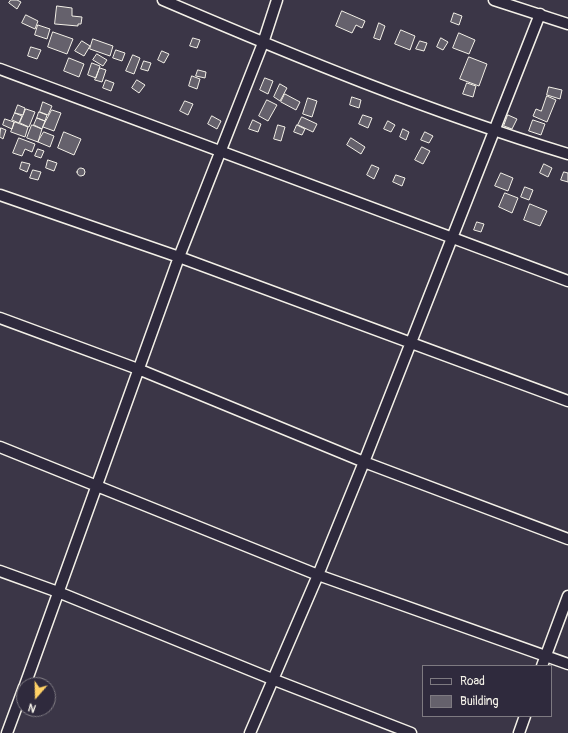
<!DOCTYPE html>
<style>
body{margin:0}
#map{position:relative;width:568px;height:733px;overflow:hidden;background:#3b3647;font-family:Pangolin,sans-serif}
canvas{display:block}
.legend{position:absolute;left:422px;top:665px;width:130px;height:52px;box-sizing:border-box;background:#2f2a3d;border:1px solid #7e7a81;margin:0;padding:5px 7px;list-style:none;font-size:12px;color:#f4f1e8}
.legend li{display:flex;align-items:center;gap:8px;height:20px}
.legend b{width:20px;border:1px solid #7e7a81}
.north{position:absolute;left:16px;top:677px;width:40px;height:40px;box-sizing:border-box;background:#2f2a3d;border:1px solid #7e7a81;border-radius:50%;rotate:200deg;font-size:11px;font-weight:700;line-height:16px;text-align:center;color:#f4f1e8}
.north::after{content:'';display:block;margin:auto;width:14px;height:18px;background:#ffd166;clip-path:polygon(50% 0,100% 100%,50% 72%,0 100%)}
</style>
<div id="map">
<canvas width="568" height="733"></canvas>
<ul class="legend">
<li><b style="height:5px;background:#2f2a3d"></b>Road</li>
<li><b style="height:11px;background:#65616c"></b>Building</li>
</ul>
<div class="north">N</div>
</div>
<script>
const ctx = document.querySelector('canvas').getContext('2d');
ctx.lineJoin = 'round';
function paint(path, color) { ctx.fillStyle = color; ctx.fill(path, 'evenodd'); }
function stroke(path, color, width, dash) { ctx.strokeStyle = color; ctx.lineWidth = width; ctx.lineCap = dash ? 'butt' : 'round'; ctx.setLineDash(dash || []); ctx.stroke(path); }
const building = new Path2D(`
 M11 0H17L21 2 17 9 9 3Z
 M57 6 72 8V16L82 17 81 24H78V26L55 24Z
 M342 11 365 21 362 28 356 25 352 33 336 26Z
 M454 13 462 16 459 25 451 22Z
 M26 15 38 21 35 29 22 23Z
 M379 23 385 26 380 40 374 38Z
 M38 25 50 29 47 39 35 35Z
 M401 30 415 36 410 50 395 44Z
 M53 32 73 39 67 54 48 47Z
 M459 33 475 40 469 54 453 48Z
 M193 38 200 40 197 48 190 46Z
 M441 38 448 42 443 50 437 47Z
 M93 39 113 46 110 56 90 49Z
 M82 41 90 46 84 56 75 51Z
 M420 41 427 43 424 51 416 49Z
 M31 47 41 50 37 59 28 56Z
 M116 50 125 53 122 61 113 58Z
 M162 51 169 54 164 63 158 60Z
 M97 54 107 60 103 66 93 60Z
 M133 55 140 58 134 74 126 71Z
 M469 57 487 64 479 86 460 79Z
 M69 58 84 64 79 77 64 71Z
 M144 61 151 63 148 71 141 69Z
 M92 63 100 66 96 78 88 75Z
 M100 68 106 70 102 82 95 80Z
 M198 70 206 72 205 78 196 76Z
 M192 76 200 79 197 89 189 86Z
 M265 78 273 81 268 94 260 90Z
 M106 80 114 83 111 91 103 88Z
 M137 80 145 85 139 93 132 88Z
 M467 83 476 86 473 97 463 94Z
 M280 84 287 88 280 101 274 97Z
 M549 87 562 90 560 99 547 95Z
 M285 94 300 102 296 110 281 102Z
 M547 96 556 100 547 122 533 116 536 109 541 111Z
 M352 97 361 100 359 108 350 105Z
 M308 98 317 101 312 117 303 114Z
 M267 100 277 105 268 121 259 116Z
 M185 101 193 104 188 115 180 111Z
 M43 102 52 106 48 115 40 112Z
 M18 105 25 108 23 115 15 113Z
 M26 109 35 112 29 127 20 123Z
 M52 110 61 113 54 131 43 127Z
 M39 112 47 115 45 121 37 118Z
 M15 113 22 116 19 123 12 120Z
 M363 115 372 118 368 128 359 124Z
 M508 115 517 119 512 129 504 126Z
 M212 116 221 121 217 129 208 124Z
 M302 117 317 124 313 132 298 125Z
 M37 118 45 121 42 129 34 125Z
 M5 119 14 122 12 129 3 125Z
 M253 120 261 124 258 132 249 129Z
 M533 120 545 124 541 135 529 131Z
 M388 121 395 125 391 132 384 129Z
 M15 122 28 127 25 137 11 132Z
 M32 125 42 129 38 142 27 138Z
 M278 125 285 127 281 141 274 139Z
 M297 125 305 129 302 135 294 132Z
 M1 128 6 130 3 139 0 137Z
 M403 129 409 132 406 140 400 137Z
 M44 132 54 136 50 147 38 142Z
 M64 132 81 139 74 155 58 148Z
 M425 132 433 136 429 143 421 140Z
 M19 138 35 144 32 152 25 149 22 156 13 153Z
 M351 138 365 147 361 154 347 145Z
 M422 147 430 151 423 164 415 160Z
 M38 149 44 151 41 158 35 156Z
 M48 160 57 163 54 171 46 168Z
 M22 162 30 164 27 172 20 169Z
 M544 164 552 168 548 177 540 173Z
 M372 165 379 168 374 179 367 175Z
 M77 172a4 4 0 1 1 8 0a4 4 0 1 1-8 0Z
 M33 170 41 172 38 180 30 178Z
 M564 172 568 173V182L561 180Z
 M501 173 513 178 508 191 495 186Z
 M396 175 405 178 402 186 393 182Z
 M525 187 533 190 529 200 521 197Z
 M505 193 518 198 512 213 499 207Z
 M530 204 547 211 540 226 524 220Z
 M477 222 484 224 481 232 474 230Z`);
paint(building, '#65616c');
stroke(building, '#f4f1e8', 1);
const minor = new Path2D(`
 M163 0C296 57 430 112 568 154
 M494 0 568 24
 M0 69 568 281
 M0 195 179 257 568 401
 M0 318 138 369 364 462 568 539
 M0 447 318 575 568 664
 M0 571 58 592 272 679 411 733
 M542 666 568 596
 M25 685 179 257 263 43 277 0
 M7 733 24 687
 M250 733 318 575 364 462 540 14
 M519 733 525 716`);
stroke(minor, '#f4f1e8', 13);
stroke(minor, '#2f2a3d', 10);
</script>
